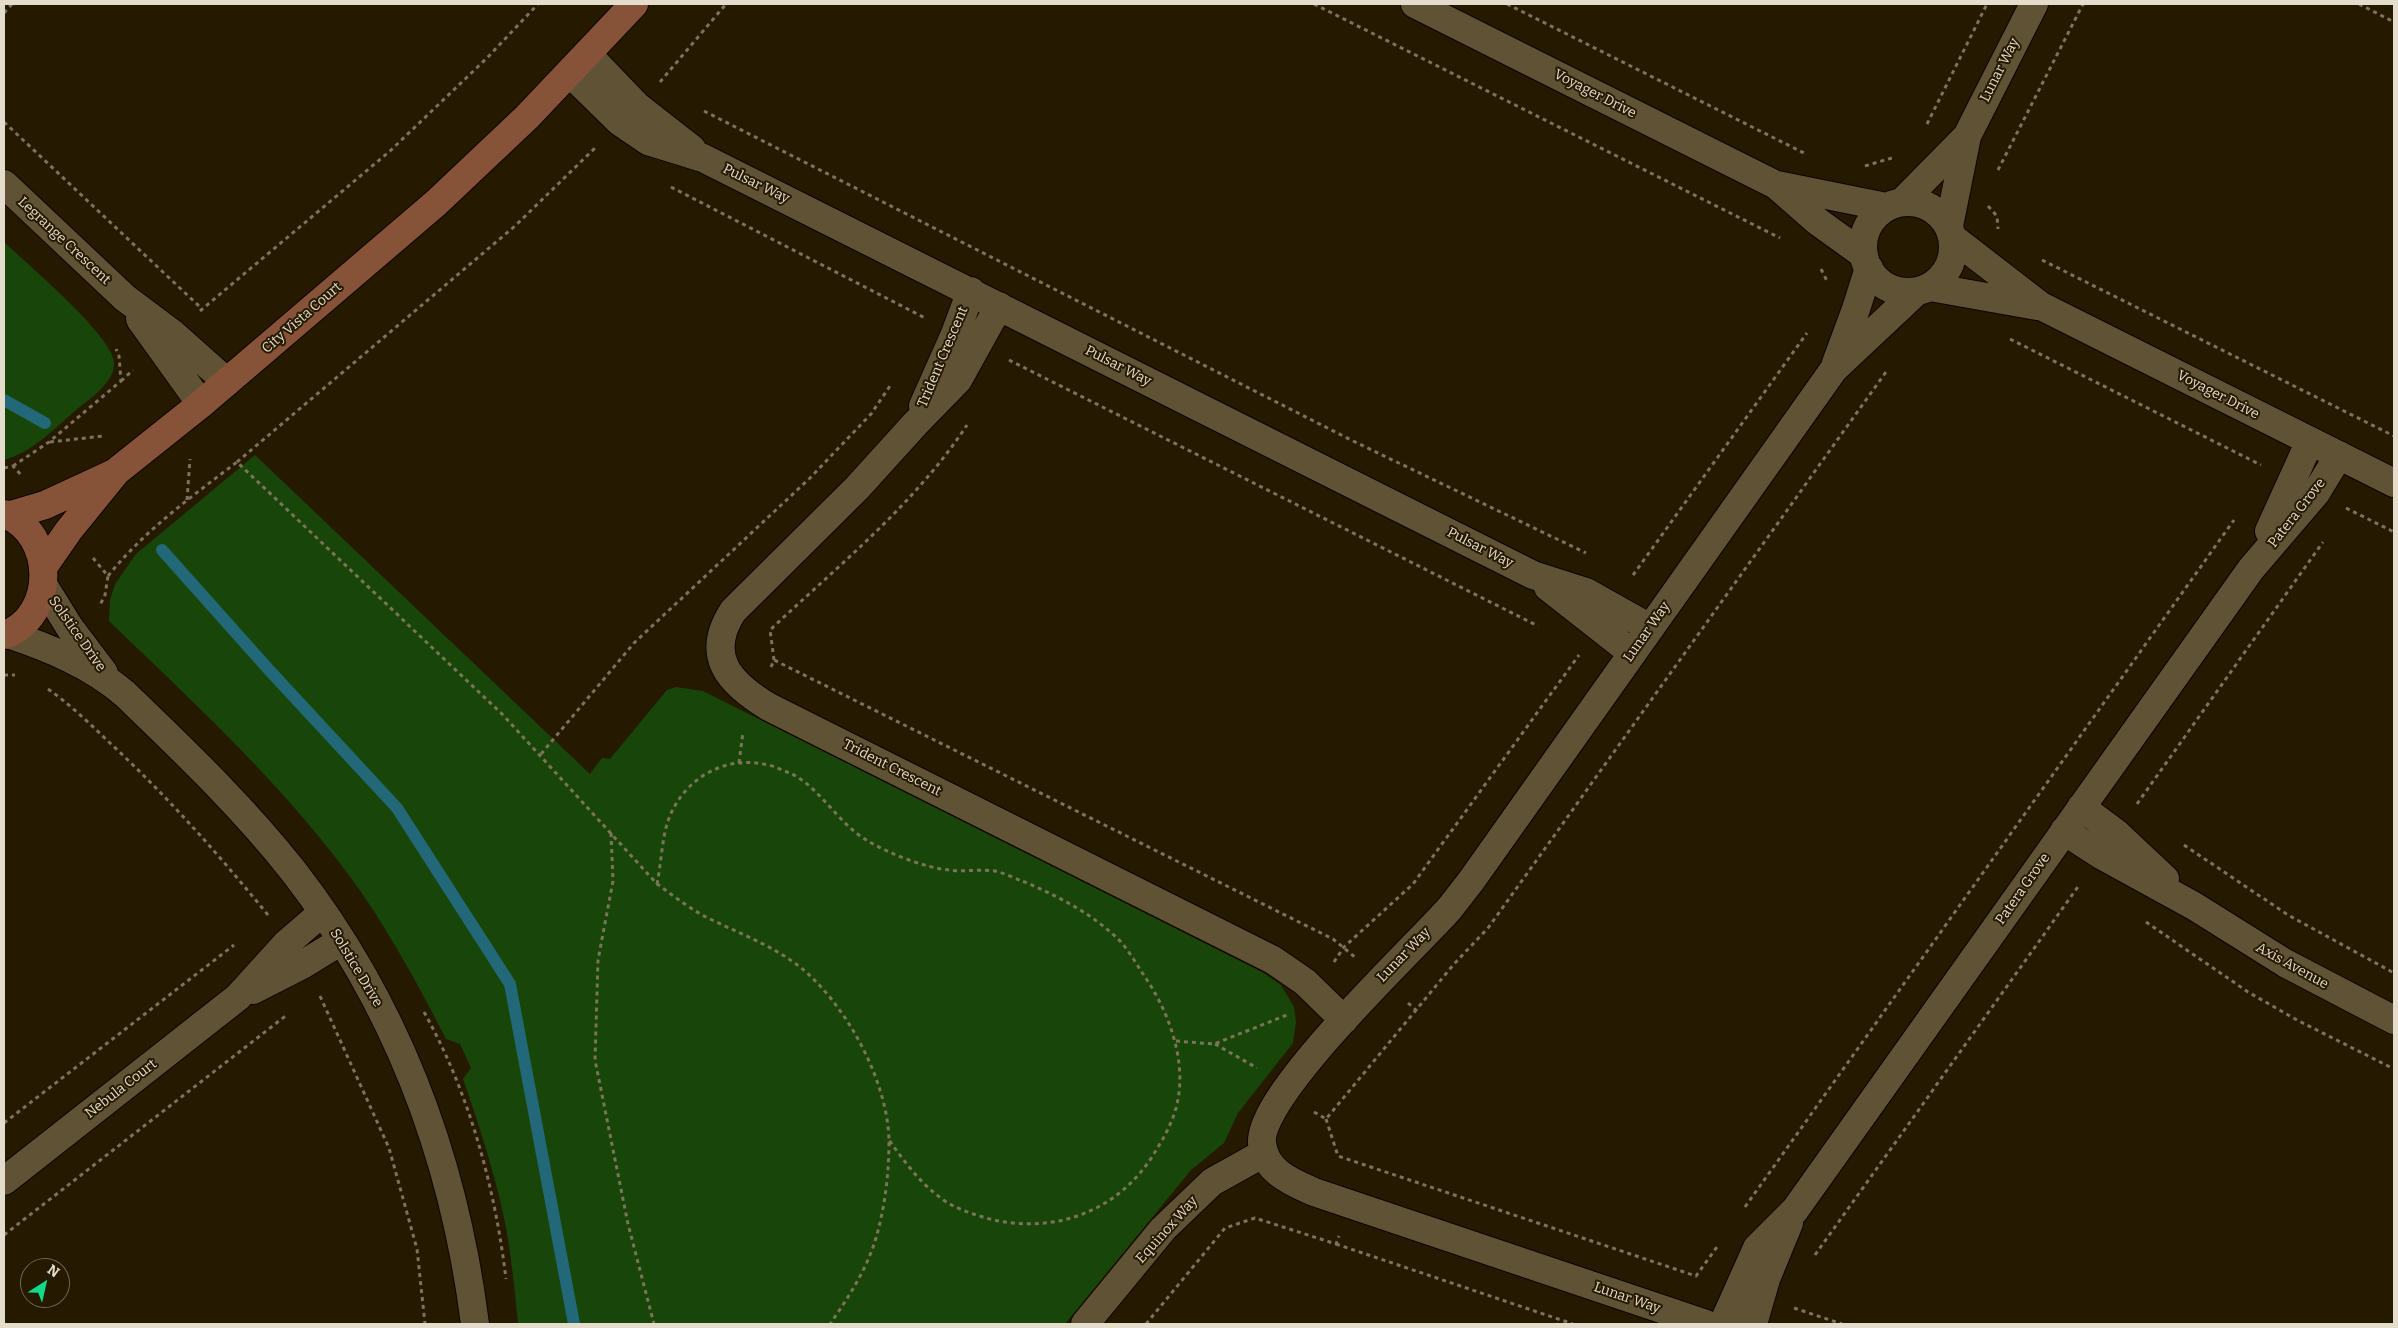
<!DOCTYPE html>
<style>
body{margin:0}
#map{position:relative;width:2398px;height:1328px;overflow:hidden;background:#251900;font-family:Bitter,serif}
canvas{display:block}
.frame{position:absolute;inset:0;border:5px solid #e5ddcc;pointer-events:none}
.north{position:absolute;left:20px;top:1258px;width:50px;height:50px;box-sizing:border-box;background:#251900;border:1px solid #726752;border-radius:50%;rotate:35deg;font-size:14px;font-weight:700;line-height:20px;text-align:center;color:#e5ddcc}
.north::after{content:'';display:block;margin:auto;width:18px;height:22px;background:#12d98a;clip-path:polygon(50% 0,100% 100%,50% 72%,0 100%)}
</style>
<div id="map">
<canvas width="2398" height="1328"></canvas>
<div class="frame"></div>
<div class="north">N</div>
</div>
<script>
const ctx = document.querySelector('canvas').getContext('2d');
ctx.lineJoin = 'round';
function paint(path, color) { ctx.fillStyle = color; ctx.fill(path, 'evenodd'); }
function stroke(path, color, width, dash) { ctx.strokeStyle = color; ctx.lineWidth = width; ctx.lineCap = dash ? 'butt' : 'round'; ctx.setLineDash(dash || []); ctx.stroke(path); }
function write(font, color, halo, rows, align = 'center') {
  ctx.font = font + ' Bitter,serif'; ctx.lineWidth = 4; ctx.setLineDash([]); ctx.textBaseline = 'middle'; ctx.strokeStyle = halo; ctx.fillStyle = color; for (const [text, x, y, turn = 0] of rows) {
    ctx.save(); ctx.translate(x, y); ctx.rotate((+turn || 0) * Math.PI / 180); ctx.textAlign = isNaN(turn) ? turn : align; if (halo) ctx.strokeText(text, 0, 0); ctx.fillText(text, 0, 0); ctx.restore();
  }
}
paint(new Path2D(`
 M4 242C26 263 112 335 114 362 116 382 88 400 75 411 53 430 32 452 4 460Z
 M255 455 590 774 602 758 610 759 667 690 676 687 703 691 1262 972 1281 985 1294 1007 1296 1022 1293 1043 1238 1113 1224 1143 1191 1170 1065 1324H518C514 1283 510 1240 500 1200 490 1159 477 1119 463 1079L471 1068 460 1044 446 1039C416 981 385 923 345 870 276 778 192 701 109 621L110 600 115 584 136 554Z`), '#184608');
stroke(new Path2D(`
 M4 400 45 423
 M162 550 270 671 397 808 510 984 574 1324`), '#236879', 12);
const street = new Path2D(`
 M1415 4 1776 185 1817 221 1864 255
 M587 54 637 106 692 149
 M570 73 620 122 648 141 703 158 1533 575 1586 592 1650 628
 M4 184 125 298 173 334 227 382
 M1777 185 1886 207
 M1903 201 1967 136 2034 4
 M1863 247a45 45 0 1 1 90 0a45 45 0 1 1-90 0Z
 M1949 226 1967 136
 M1953 238 2041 306 2394 483
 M1930 287 2037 306
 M999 306 958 380 915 424 857 488 733 611C704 656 729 683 769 707L1273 960 1305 982 1344 1020
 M140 319 201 404
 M1836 363 1856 309 1869 268
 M923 406 955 334 971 291
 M2269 531 2310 441
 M44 586 70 628 104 673
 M1548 587 1632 653
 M8 634C50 648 91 665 125 694 184 751 243 807 294 872 397 1005 454 1158 475 1324
 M2081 807 2116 833 2165 879
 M2064 831 2101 855 2194 906 2285 963 2394 1020
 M253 990 302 965 341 941
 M4 1181 238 997 287 943 323 912
 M1085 1324 1163 1229 1212 1182 1264 1153
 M1706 1324 1314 1192C1292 1182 1265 1172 1262 1143 1258 1094 1414 949 1450 908 1457 899 1464 890 1471 881L1834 369 1916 292
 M1723 1324 1757 1248 1795 1210 2251 569 2316 493 2339 455
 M1753 1324 1766 1279 1789 1223`);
const secondary = new Path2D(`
 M4 514C56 533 57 617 4 635
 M8 516 45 505 112 474
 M44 566 69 530 117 471 201 404 436 203 527 117 634 4`);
stroke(street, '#0e0400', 30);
stroke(secondary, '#0e0400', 30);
stroke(new Path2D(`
 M1314 4 1780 238
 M1507 4 1804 153
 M2359 4 2394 22
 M4 13 12 4
 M660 82 726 4
 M704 111 1353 441 1586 553
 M4 122 200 307
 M1927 124 1987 4
 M1865 166 1895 157
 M1998 170 2083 4
 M671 187 925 318
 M1988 206 1997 216 1998 229
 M2042 260 2394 436
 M1821 269 1827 281
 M200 311 390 151 487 58 538 4
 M2010 339 2261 465
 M1009 360 1538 626
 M121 381 133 370
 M50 442 103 436
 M237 462 515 226 596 147
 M13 466 49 442 121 381 119 356 116 349
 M4 468 13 466 22 476
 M187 500 190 459
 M2346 508 2394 532
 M93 558 108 576 105 595 99 607
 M1633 575 1807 333
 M108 576C144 531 191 497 237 462L503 715 657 884C674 896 691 910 710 919 741 934 773 946 800 967 846 1004 888 1081 889 1141 889 1173 885 1207 876 1238 867 1269 848 1298 830 1324
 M774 660 770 630C839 565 915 504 967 425
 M771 667 774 660 1333 939 1356 958
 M4 675H15
 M48 689C71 705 91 725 111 744 168 797 219 855 268 915
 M541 754 634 643 810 478 871 414 892 383
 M739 763 743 732
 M2137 804 2323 542
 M611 833 613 881 598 960 595 1060 628 1224 654 1324
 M2184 845 2288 915 2394 973
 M657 884C661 865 662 838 668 821 682 780 724 754 768 765 775 766 783 771 790 773 819 786 839 825 868 841 888 853 925 868 949 870 964 872 980 869 995 871 1004 873 1014 878 1022 881 1056 895 1089 912 1116 937 1127 947 1135 962 1143 974 1167 1008 1186 1057 1178 1099 1175 1118 1165 1136 1155 1152 1119 1212 1053 1236 986 1218 973 1214 960 1210 948 1203 923 1187 906 1164 889 1140
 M2146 922 2248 992 2297 1020 2394 1069
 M1334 962 1344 947 1413 884 1579 655
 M320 996 389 1148 417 1249 425 1324
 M1408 1003 1417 1011
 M424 1012C469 1092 495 1187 506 1279
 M1176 1041 1214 1044 1287 1015
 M1215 1044 1257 1068
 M1314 1112 1326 1119 1454 964 1488 928 1886 372
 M1326 1119 1338 1156 1696 1276 1717 1247
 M4 1123 234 945
 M1745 1207 2234 520
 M4 1235 288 1014
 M1336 1244 1573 1324
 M1815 1255 2080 884
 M1794 1308 1842 1324
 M1146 1324 1225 1228 1255 1218 1336 1244 1339 1236`), '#7d735d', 3, [4, 4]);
stroke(street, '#605234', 28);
stroke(secondary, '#865339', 28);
write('14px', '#e5ddcc', '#251900', [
 ["Lunar Way",2000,70,-63],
 ["Voyager Drive",1595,94,27],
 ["Pulsar Way",756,184,26],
 ["Legrange Crescent",64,241,43],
 ["City Vista Court",302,318,-41],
 ["Trident Crescent",943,357,-67],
 ["Pulsar Way",1118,366,27],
 ["Voyager Drive",2218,395,27],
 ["Patera Grove",2297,513,-52],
 ["Pulsar Way",1480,548,27],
 ["Lunar Way",1647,632,-55],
 ["Solstice Drive",77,634,55],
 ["Trident Crescent",892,768,27],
 ["Patera Grove",2023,889,-55],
 ["Lunar Way",1404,955,-46],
 ["Axis Avenue",2292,966,29],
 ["Solstice Drive",356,968,59],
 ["Nebula Court",121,1089,-38],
 ["Equinox Way",1167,1230,-48],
 ["Lunar Way",1627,1298,19]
]);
</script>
